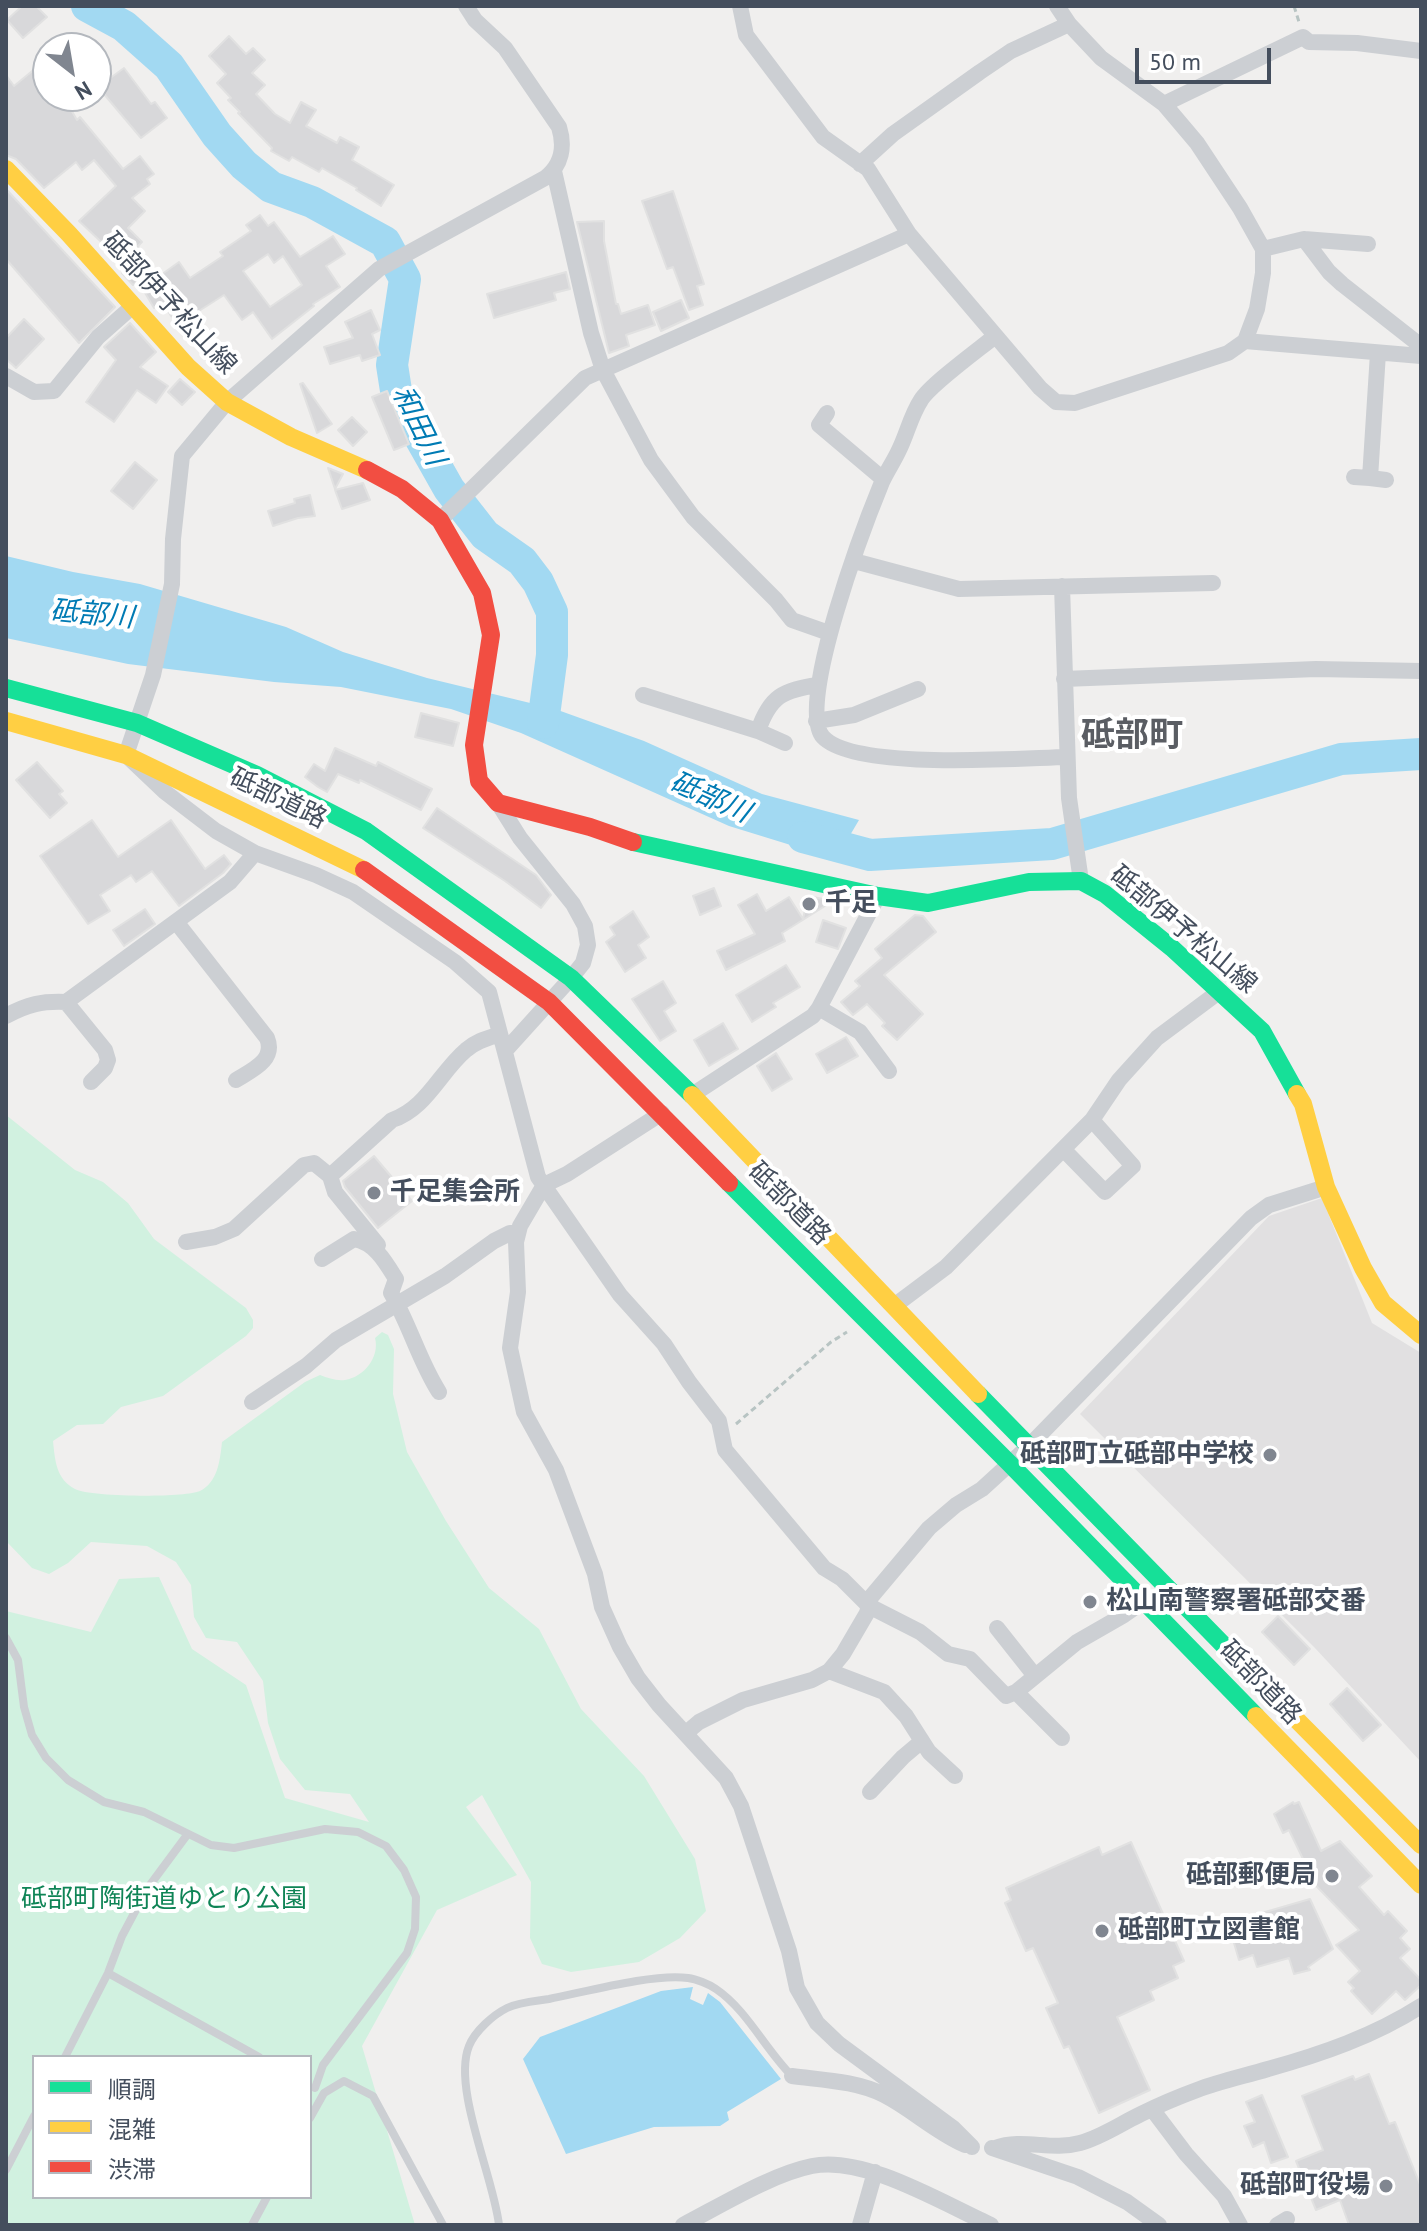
<!DOCTYPE html>
<meta charset="utf-8">
<style>
body{margin:0}
#map{position:relative;width:1427px;height:2231px;overflow:hidden;background:#f0efee;font-family:"PT Sans","Noto Sans JP",sans-serif}
canvas{display:block}
.frame{position:absolute;inset:0;border:8px solid #444e5d;pointer-events:none}
.legend{position:absolute;left:32px;top:2055px;width:280px;height:144px;box-sizing:border-box;background:#fff;border:2px solid #b4b8be;margin:0;padding:10px 14px;list-style:none;font-size:24px;color:#444e5d}
.legend li{display:flex;align-items:center;gap:16px;height:40px}
.legend b{width:40px;border:2px solid #b4b8be}
.north{position:absolute;left:32px;top:32px;width:80px;height:80px;box-sizing:border-box;background:#fff;border:2px solid #b4b8be;border-radius:50%;rotate:149deg;font-size:22px;font-weight:700;line-height:32px;text-align:center;color:#444e5d}
.north::after{content:'';display:block;margin:auto;width:28px;height:36px;background:#808690;clip-path:polygon(50% 0,100% 100%,50% 72%,0 100%)}
.scale{position:absolute;left:1135px;top:48px;width:136px;height:36px;box-sizing:border-box;border:4px solid #444e5d;border-top:0;padding-left:10px;font-size:24px;line-height:28px;white-space:nowrap;color:#444e5d;-webkit-text-stroke:6px #fff;paint-order:stroke}
</style>
<div id="map">
<canvas width="1427" height="2231"></canvas>
<div class="frame"></div>
<ul class="legend">
<li><b style="height:10px;background:#16e098"></b>順調</li>
<li><b style="height:10px;background:#ffcf43"></b>混雑</li>
<li><b style="height:10px;background:#f24e42"></b>渋滞</li>
</ul>
<div class="north">N</div>
<div class="scale">50 m</div>
</div>
<script>
const ctx = document.querySelector('canvas').getContext('2d');
ctx.lineJoin = 'round';
function paint(path, color) { ctx.fillStyle = color; ctx.fill(path, 'evenodd'); }
function stroke(path, color, width, dash) { ctx.strokeStyle = color; ctx.lineWidth = width; ctx.lineCap = dash ? 'butt' : 'round'; ctx.setLineDash(dash || []); ctx.stroke(path); }
function write(font, color, halo, rows, align = 'center') {
  ctx.font = font + ' "PT Sans","Noto Sans JP",sans-serif'; ctx.lineWidth = 8; ctx.setLineDash([]); ctx.textBaseline = 'middle'; ctx.strokeStyle = halo; ctx.fillStyle = color; for (const [text, x, y, turn = 0] of rows) {
    ctx.save(); ctx.translate(x, y); ctx.rotate((+turn || 0) * Math.PI / 180); ctx.textAlign = isNaN(turn) ? turn : align; if (halo) ctx.strokeText(text, 0, 0); ctx.fillText(text, 0, 0); ctx.restore();
  }
}
paint(new Path2D(`
 M1322 1198 1372 1323 1421 1353V1762L1314 1647 1080 1414 1269 1216Z`), '#e1e0e1');
paint(new Path2D(`
 M6 1115 75 1170 103 1182 128 1203 154 1239 246 1308 253 1320V1328L246 1336 163 1396 121 1407 103 1424 77 1425 53 1441C55 1460 56 1479 75 1489 89 1497 185 1498 200 1491 218 1482 220 1460 222 1442L305 1382 320 1375C328 1378 336 1381 345 1380 364 1377 380 1357 375 1338L382 1332 388 1335 394 1349 393 1394 407 1452 446 1521 489 1588 539 1629 581 1709 644 1776 695 1859 706 1911 680 1938 639 1962 571 1972 542 1964 530 1938 531 1882 482 1795 466 1807 517 1875 437 1910 362 2046 415 2225H6V1611L91 1632 119 1579 159 1577 192 1649 246 1685 285 1798 369 1822 350 1794 305 1790 280 1759 268 1723 263 1681 237 1642 206 1638 194 1617 191 1585 176 1562 147 1546 91 1542 68 1563 49 1574 32 1568 6 1541ZM34 2057H310V2197H34Z`), '#d1f1e0');
paint(new Path2D(`
 M6 556 73 572 140 584 286 627 343 652 427 678 555 709 644 741 762 794 859 820 836 859 729 826 521 733 451 709 341 687 274 682 128 664 6 638Z
 M693 1987 690 1999 703 2005 708 1993 720 2002 781 2079 727 2112 729 2120 720 2126 654 2127 566 2154 523 2059 540 2037 661 1991Z`), '#a2d9f2');
stroke(new Path2D(`
 M87 6 124 26 169 66 217 135 244 165 271 187 312 202 385 242 405 279 392 365 397 397 449 489 485 535 522 561 538 582 552 612V655L543 723
 M803 837 870 855 1052 844 1341 759 1421 754`), '#a2d9f2', 32);
const building = new Path2D(`
 M22 6H36L47 17 23 38 7 20Z
 M229 36 246 54 253 48 265 60 252 73 265 85 256 94 275 114 290 123 301 102 316 110 306 126 337 143 340 137 359 147 352 160 394 185 381 206 356 190 357 188 322 168 319 172 292 157 289 161 271 151 272 148 238 113 240 112 228 100 231 98 217 83 226 74 209 56Z
 M48 58V96H63L77 120 80 117 123 169 140 156 154 174 147 179 150 184 132 198 145 211 128 228 142 242 138 246 158 277 179 262 190 278 223 256 220 252 251 231 246 225 260 215 268 226 274 222 300 257 333 236 345 254 326 266 340 287 313 304 314 306 272 339 253 312 242 320 224 295 177 325 162 302 154 308 138 281 133 285 122 273 129 268 79 221 116 186 94 160 82 170 76 162 44 188 16 159 6 155V75L14 86ZM268 254 274 263 283 256 302 285 270 307 243 271Z
 M124 68 151 104 155 102 167 118 141 138 98 87Z
 M6 189 115 307 79 343 6 259Z
 M673 191 704 284 697 286 703 305 689 310 673 267 667 269 642 201Z
 M604 221V241L616 304H618L621 314 648 305 655 325 626 335 629 346 609 353 577 222Z
 M566 272 570 289 554 293 556 300 494 318 487 294Z
 M681 300 689 318 661 331 653 312Z
 M371 310 380 330 372 334 380 355 362 361 360 355 330 364 324 347 353 338 345 322Z
 M24 319 44 339 16 368 6 359V338Z
 M130 323 156 352 140 367 168 386 156 403 137 390 114 422 86 402 116 360 104 347Z
 M180 379 195 392 182 405 168 392Z
 M303 383 332 424 317 433 300 384Z
 M387 391 409 444 394 450 372 397Z
 M352 417 367 432 353 446 338 430Z
 M135 462 157 480 133 509 111 491Z
 M328 468 343 474 335 489Z
 M363 483 370 500 342 509 335 490Z
 M310 495 315 516 298 518 273 526 268 511 295 503 294 499Z
 M421 713 459 723 453 746 415 737Z
 M335 748 376 766 378 762 432 789 421 810 360 780 359 783 338 774 327 792 318 787 305 777 314 764 325 771Z
 M37 762 63 791 59 794 67 803 50 818 16 780Z
 M437 808 536 875 551 895 541 908 505 881 423 828Z
 M92 820 118 857 171 820 205 869 224 855 231 864 223 873 179 906 152 871 136 882 131 875 100 895 110 911 88 924 40 856Z
 M714 888 721 906 700 915 693 896Z
 M757 894 766 911 789 897 803 919 808 896 833 901 782 933 785 941 726 970 717 951 755 934 738 905Z
 M145 909 155 924 124 946 113 930Z
 M633 911 649 937 638 945 646 958 625 972 606 942 615 935 610 927Z
 M915 915 923 916 936 932 884 975 923 1014 897 1040 882 1026 885 1023 867 1004 853 1015 841 1002 860 986 855 981 882 958 875 949Z
 M823 920 846 928 838 949 816 942Z
 M786 965 800 987 773 1003 776 1007 752 1022 736 995Z
 M663 981 676 1003 664 1011 676 1031 660 1041 632 999Z
 M723 1023 738 1049 709 1066 694 1040Z
 M846 1037 858 1056 827 1073 816 1054Z
 M776 1053 792 1079 772 1091 757 1066Z
 M374 1156 412 1201 378 1228 345 1187 343 1181Z
 M1278 1616 1310 1649 1294 1665 1262 1632Z
 M1347 1688 1381 1725 1363 1741 1330 1704Z
 M1293 1802 1294 1804 1299 1802 1321 1851 1340 1841 1372 1876 1359 1887 1384 1915 1388 1911 1407 1931 1400 1938 1410 1949 1400 1958 1421 1980V1985L1405 2000 1396 1991 1372 2014 1351 1991 1354 1988 1348 1982 1360 1971 1336 1945 1359 1930 1294 1863 1303 1859 1289 1830 1283 1833 1274 1814Z
 M1131 1842 1184 1961 1173 1966 1178 1978 1150 1991 1154 2000 1117 2017 1150 2090 1099 2113 1069 2046 1064 2048 1046 2008 1058 2003 1033 1948 1026 1951 1005 1903 1011 1900 1006 1888 1099 1847 1102 1855Z
 M1310 1899 1333 1949 1308 1967 1310 1970 1294 1974 1289 1958 1257 1967 1253 1955 1239 1960 1229 1926 1249 1920 1248 1917Z
 M1369 2074 1389 2124 1395 2122 1421 2187V2225H1349L1340 2200 1316 2210 1296 2161 1323 2150 1302 2096 1353 2076 1355 2080Z
 M1262 2095 1288 2157 1271 2163 1264 2142 1253 2147 1244 2126 1255 2122 1246 2102Z`);
paint(building, '#d8d8da');
stroke(building, '#e1e1e1', 2);
stroke(new Path2D(`
 M1294 6 1299 22
 M736 1424 831 1342 847 1332`), '#b8c4c3', 3, [6, 4]);
stroke(new Path2D(`
 M6 1638 18 1660 24 1707 32 1735 46 1758 68 1780 104 1802 144 1812 211 1845 234 1848 325 1829 358 1832 386 1846 404 1870 416 1897 415 1929 407 1953 323 2065 315 2088
 M108 1973 259 2057
 M65 2057 108 1973 122 1936 147 1889 187 1835
 M310 2118 324 2093 344 2081 373 2096 443 2225
 M6 2170 34 2116
 M252 2225 267 2197
 M499 2225C494 2178 452 2088 469 2046 475 2031 493 2015 507 2008 519 2002 536 2001 549 1999 585 1992 654 1973 688 1978 696 1979 709 1984 716 1989 747 2010 765 2049 792 2076`), '#cccfd3', 8);
stroke(new Path2D(`
 M466 6 475 20 505 48 559 127C565 146 562 165 545 178L379 269 227 402 182 456 173 539 172 584 153 675 126 755 165 792 216 831 255 853 316 875 353 892 455 962 489 992 538 1177 620 1295 664 1344 689 1382 719 1421 725 1450 824 1568 842 1579 869 1606 920 1632 948 1654 970 1659 1006 1696 1016 1692 1077 1642 1124 1615 1144 1601
 M740 6 746 35 823 137 868 169 909 234 1040 388 1056 402 1075 403 1228 353 1245 341 1257 309 1263 273V249L1240 208 1197 143 1164 104 1101 58 1069 24 1057 6
 M1164 104 1303 37 1309 42 1357 43 1421 51
 M860 164 893 134 980 72 1011 51 1069 24
 M554 171 591 333 603 370 651 460 693 517 776 600 792 620 829 633
 M1304 239 1329 272 1342 284 1421 346
 M1263 249 1304 239 1368 244
 M994 337C978 350 930 385 921 400 911 415 907 434 899 450 894 461 887 471 882 482 866 521 795 706 823 737 855 771 1019 758 1067 757
 M1245 341 1421 356
 M1378 353 1370 478 1386 480
 M6 376 34 392 54 391 98 337 133 306
 M827 413 819 425 883 479
 M1354 477 1370 478
 M440 520 585 378 909 234
 M854 561 959 589 1213 583
 M1062 586 1069 798 1081 881
 M1064 679 1316 669 1421 671
 M643 695 758 731 785 743
 M816 721 854 715 918 689
 M758 731C770 696 783 690 818 685
 M498 803 520 838 573 904 585 926 588 945 583 963 571 978 505 1051
 M177 923 267 1038C276 1060 252 1070 236 1080
 M66 1002 105 1050 108 1060 105 1068 91 1082
 M819 1008 860 1032 889 1071
 M6 1016C28 1004 42 1001 66 1002L230 882 255 853
 M692 1095 813 1016 819 1008 878 896
 M662 1113 567 1174 544 1185 520 1226 516 1242 518 1292 510 1348 524 1412 556 1470 595 1574 602 1607 620 1647 638 1678 659 1705 726 1778 741 1806 789 1951 797 1988 817 2023 839 2044 953 2128 972 2147
 M1063 1149 1105 1192 1133 1166 1092 1120
 M330 1176 335 1192 378 1245
 M186 1242 215 1237 234 1229 304 1165 314 1163 330 1176 392 1120C426 1109 440 1072 466 1050 476 1041 488 1038 500 1034
 M322 1259 354 1239C375 1243 385 1261 396 1279L391 1293C410 1325 419 1361 439 1392
 M894 1306 946 1267 1092 1120 1119 1080 1157 1038 1220 991
 M252 1402 306 1366 336 1340 445 1276 494 1241 510 1233H517
 M997 1628 1035 1676
 M829 1671 884 1692 906 1716 929 1752 955 1776
 M1016 1692 1062 1738
 M686 1733 699 1722 743 1700 812 1680 829 1671 843 1654 867 1613 871 1597 929 1528 956 1505 982 1489 1028 1447 1251 1218 1269 1205 1326 1187
 M870 1792 903 1757 922 1741
 M792 2076C822 2080 857 2081 884 2095 913 2110 935 2132 965 2145
 M1152 2109 1186 2154 1224 2196 1240 2225
 M992 2148 1078 2177 1127 2202 1159 2225
 M995 2148C1023 2138 1051 2151 1080 2143 1102 2137 1120 2124 1141 2114 1159 2105 1178 2097 1197 2090 1220 2081 1245 2076 1268 2069 1322 2054 1374 2036 1421 2006
 M683 2225C720 2206 772 2174 812 2166 864 2155 942 2203 991 2225
 M860 2225 875 2172
 M1277 2225 1287 2219`), '#cccfd3', 16);
stroke(new Path2D(`
 M6 688 137 723 257 775 366 831 571 978 692 1095
 M633 842 878 896 928 903 1029 882 1081 881 1105 894 1172 948 1262 1031 1297 1094
 M729 1183 1010 1464 1256 1716
 M978 1394 1284 1707`), '#16e098', 18);
stroke(new Path2D(`
 M6 169 69 234 188 367 227 402 291 437 367 470
 M6 721 126 755 364 870
 M1297 1094 1303 1104 1326 1187 1363 1268 1383 1303 1421 1335
 M692 1095 978 1394
 M1284 1707 1421 1845
 M1256 1716 1421 1885`), '#ffcf43', 18);
stroke(new Path2D(`
 M367 470 402 489 440 520 482 593 491 635 474 745 479 781 498 803 590 827 633 842
 M364 870 549 1002 729 1183`), '#f24e42', 18);
for (const [x, y, r, color] of [
 [809,904,8,"#808690"],
 [374,1193,8,"#808690"],
 [1270,1455,8,"#808690"],
 [1090,1602,8,"#808690"],
 [1332,1876,8,"#808690"],
 [1102,1931,8,"#808690"],
 [1386,2186,8,"#808690"]
]) { const dot = new Path2D(); dot.arc(x, y, r, 0, 2 * Math.PI); ctx.fillStyle = color; ctx.fill(dot); stroke(dot, '#fff', 3); }
write('26px', '#444e5d', '#fff', [
 ["砥部伊予松山線",169,304,47],
 ["砥部道路",278,799,26],
 ["砥部伊予松山線",1183,930,40],
 ["砥部道路",789,1204,45],
 ["砥部道路",1260,1683,46]
]);
write('bold 26px', '#444e5d', '#fff', [
 ["千足",825,904],
 ["千足集会所",390,1193],
 ["砥部町立砥部中学校",1254,1455,"right"],
 ["松山南警察署砥部交番",1106,1602],
 ["砥部郵便局",1316,1876,"right"],
 ["砥部町立図書館",1118,1931],
 ["砥部町役場",1370,2186,"right"]
], 'left');
write('26px', '#0f8456', '#fff', [
 ["砥部町陶街道ゆとり公園",164,1900]
]);
write('italic 28px', '#007bb4', '#fff', [
 ["和田川",418,426,64],
 ["砥部川",92,615,5],
 ["砥部川",710,798,24]
]);
write('bold 34px', '#5a5d63', '#fff', [
 ["砥部町",1132,736]
]);
</script>
